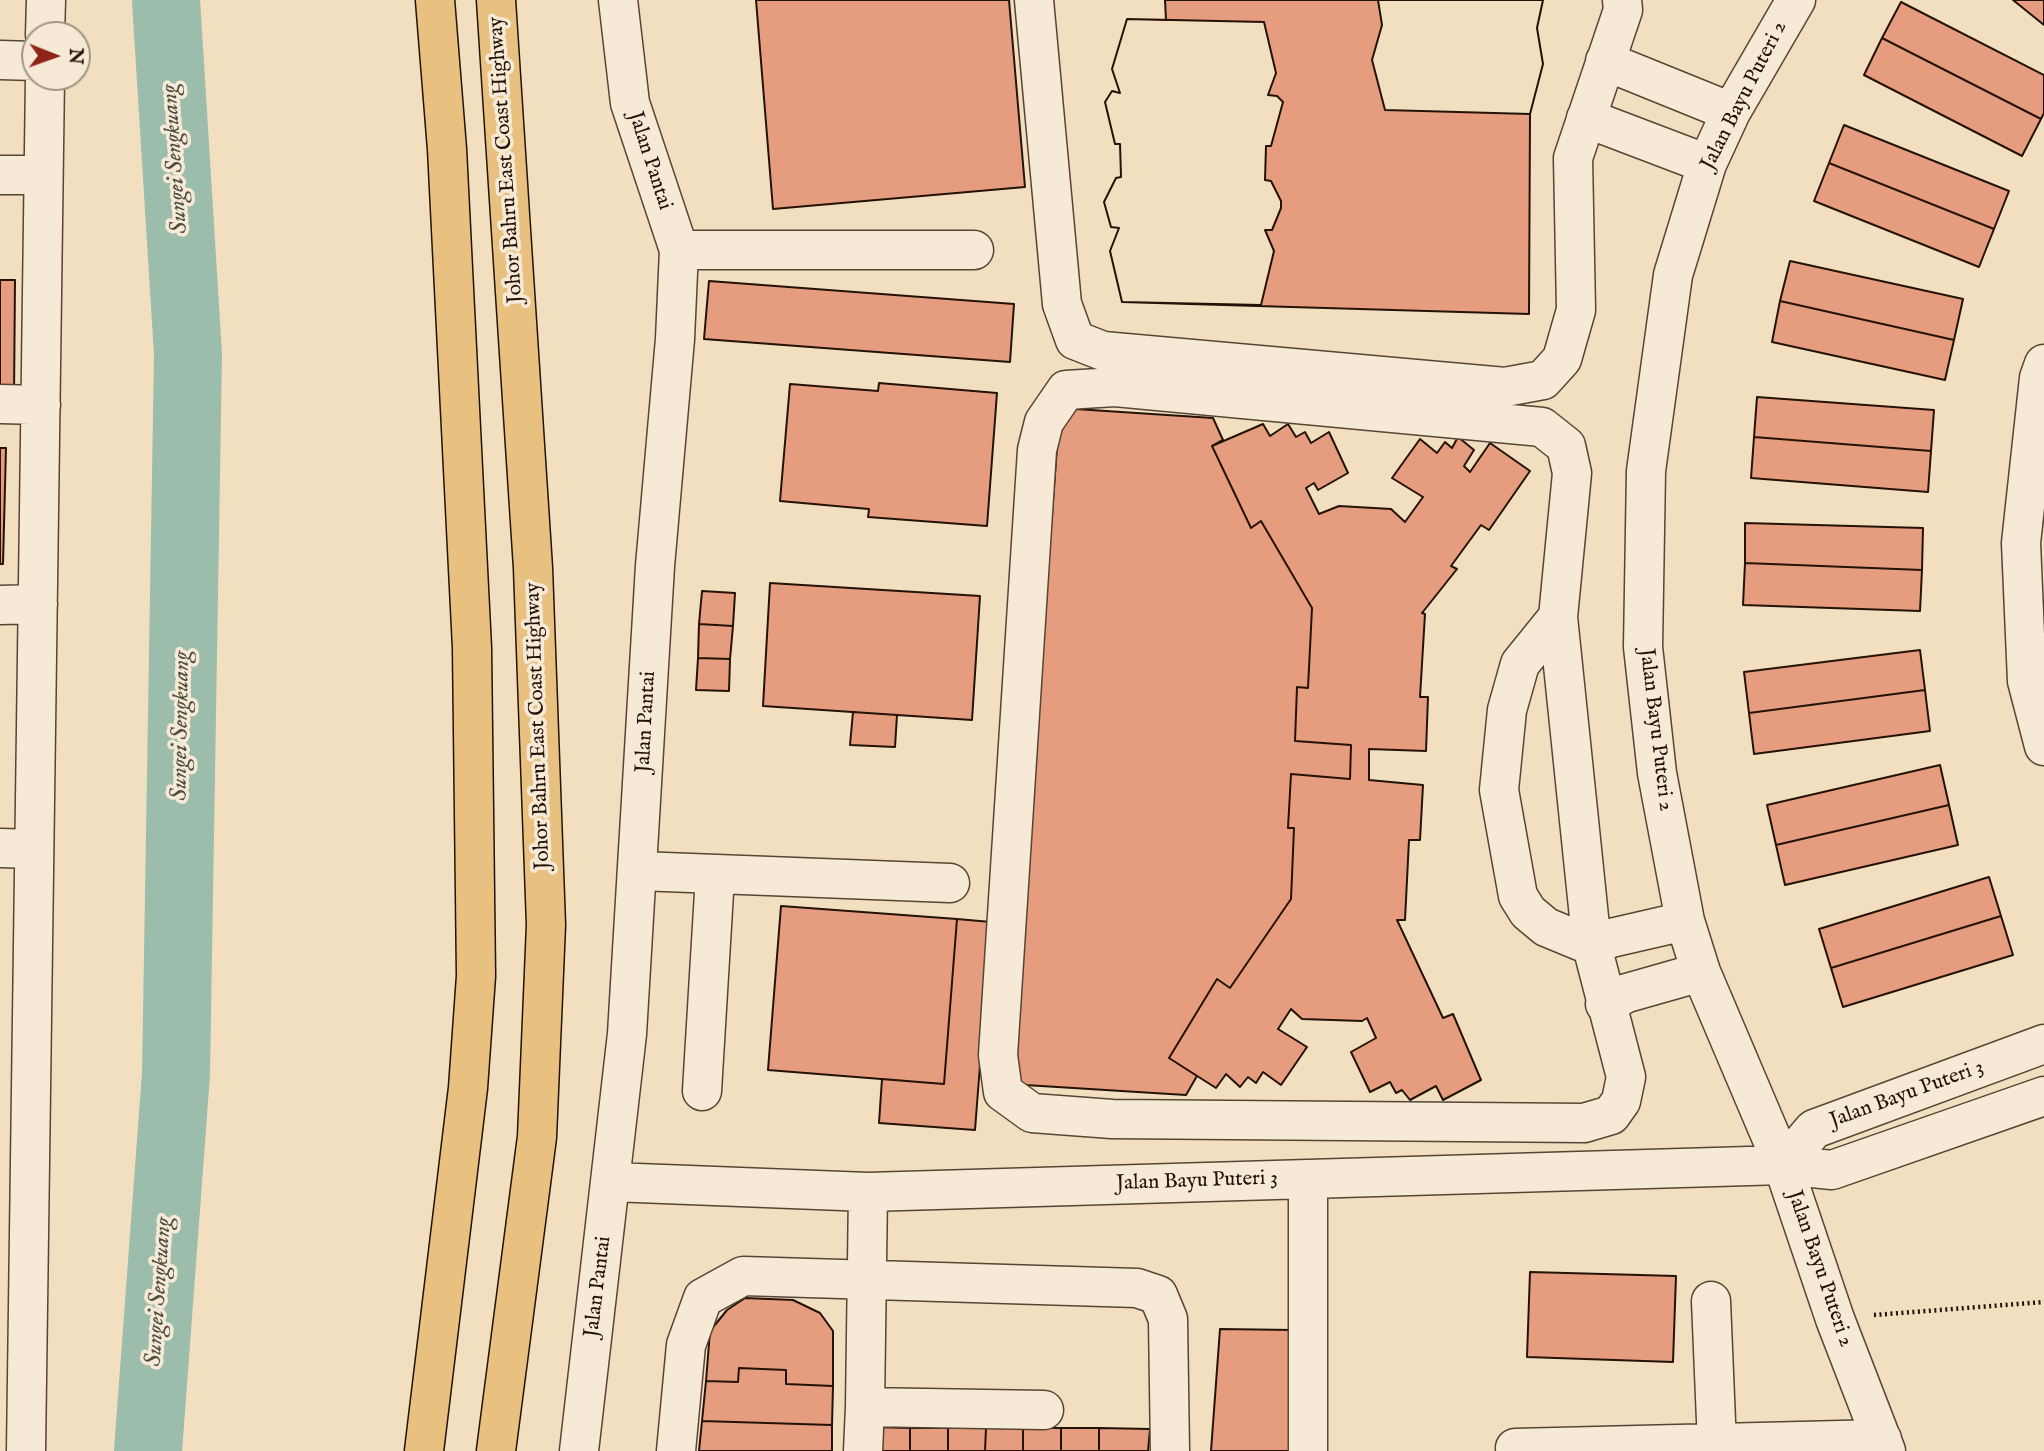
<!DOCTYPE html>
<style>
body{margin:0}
#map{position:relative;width:2044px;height:1451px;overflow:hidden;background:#f1dfc0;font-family:"IM FELL English",serif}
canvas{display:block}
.north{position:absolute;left:21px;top:21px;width:70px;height:70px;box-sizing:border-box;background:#f6ead6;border:2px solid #a29483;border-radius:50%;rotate:91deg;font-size:19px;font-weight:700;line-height:28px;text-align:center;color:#241206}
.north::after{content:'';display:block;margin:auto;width:24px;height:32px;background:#8f2418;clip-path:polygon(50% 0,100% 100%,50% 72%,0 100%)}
</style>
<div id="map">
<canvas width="2044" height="1451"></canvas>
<div class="north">N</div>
</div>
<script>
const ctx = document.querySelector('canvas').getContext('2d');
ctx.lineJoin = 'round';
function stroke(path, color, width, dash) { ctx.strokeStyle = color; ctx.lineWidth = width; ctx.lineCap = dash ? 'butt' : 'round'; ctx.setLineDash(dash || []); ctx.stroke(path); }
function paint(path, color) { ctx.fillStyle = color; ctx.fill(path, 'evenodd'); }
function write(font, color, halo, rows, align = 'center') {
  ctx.font = font + ' "IM FELL English",serif'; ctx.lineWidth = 7; ctx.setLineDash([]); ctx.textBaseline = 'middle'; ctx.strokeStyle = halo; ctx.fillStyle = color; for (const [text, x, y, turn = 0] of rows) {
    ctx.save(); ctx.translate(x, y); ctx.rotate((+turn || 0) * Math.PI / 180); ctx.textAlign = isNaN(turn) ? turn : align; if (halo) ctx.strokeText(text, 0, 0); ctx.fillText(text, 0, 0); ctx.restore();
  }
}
stroke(new Path2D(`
 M148 1451 176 1074 188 354 166 0`), '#9cbdac', 68);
const building = new Path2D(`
 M756 0H1009L1025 187 773 209Z
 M1165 0H1543L1537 28 1543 64 1530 114 1529 314 1122 302 1110 251 1119 228 1111 227 1104 202 1116 178 1121 177 1120 144H1115L1105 102 1112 91 1120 93 1112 69 1127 19 1166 20Z
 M1378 0H1543L1537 28 1543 64 1530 114 1385 110 1372 60 1382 25Z
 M2013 0H2044V25Z
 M1901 2 2044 75V113L2041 119 1882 38Z
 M1127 19 1264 22 1276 73 1268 95 1277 96 1283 102 1271 146H1266L1265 180 1271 181 1281 201V208L1272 230H1265L1274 251 1261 305 1122 302 1110 251 1119 228 1111 227 1104 202 1116 178 1121 177 1120 144H1115L1105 102 1112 91 1120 93 1112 69Z
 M1882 38 2041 119 2022 156 1864 75Z
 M1844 125 2009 191 1994 229 1829 163Z
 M1829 163 1994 229 1979 267 1814 201Z
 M1790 261 1963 299 1954 340 1780 301Z
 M0 280H15L14 396H0Z
 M709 281 1014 304 1010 362 704 339Z
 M1780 301 1954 340 1945 380 1772 342Z
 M879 383 997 393 987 526 868 517 869 509 780 501 790 384 878 391Z
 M1757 397 1934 410 1931 451 1754 437Z
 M1060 408 1213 418 1223 440 1212 446 1251 528 1261 521 1312 608 1308 688 1297 687 1295 741 1351 745 1350 779 1291 774 1288 828H1294L1291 899 1230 988 1217 979 1169 1058 1197 1076 1186 1095 1009 1084Z
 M1263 424 1270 436 1288 424 1296 437 1305 432 1311 443 1329 432 1348 473 1318 490 1314 483 1306 488 1319 514 1339 506 1391 509 1405 522 1423 497 1392 478 1420 439 1437 453 1445 442 1452 448 1458 437 1474 450 1464 466 1470 472 1490 443 1530 471 1489 530 1481 525 1451 566 1457 569 1422 613 1425 614 1420 697H1428L1426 751 1369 749V780L1423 785 1420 840H1409L1405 920H1397L1443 1018 1453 1014 1481 1080 1443 1100 1436 1086 1410 1100 1402 1090 1396 1093 1390 1082 1370 1092 1351 1052 1376 1038 1367 1018 1362 1021 1302 1019 1291 1009 1278 1029 1307 1047 1281 1085 1263 1072 1256 1083 1248 1077 1240 1087 1226 1074 1216 1088 1169 1058 1217 979 1230 988 1291 899 1294 828H1288L1291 774 1350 779 1351 745 1295 741 1297 687 1308 688 1312 608 1261 521 1251 528 1212 446Z
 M1754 437 1931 451 1928 492 1751 478Z
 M0 448H6L3 564H0Z
 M1745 523 1923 528 1922 570 1745 563Z
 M1745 563 1922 570 1920 611 1743 605Z
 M770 583 980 596 972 720 763 706Z
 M702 591 735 593 733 626 699 624Z
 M699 624 733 626 730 659 698 658Z
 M1920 650 1925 690 1749 713 1744 672Z
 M698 658 730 659 729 691 696 690Z
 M1925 690 1930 731 1754 754 1749 713Z
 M853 712 897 715 895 747 850 745Z
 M1940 765 1949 805 1776 845 1767 805Z
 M1949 805 1958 845 1785 885 1776 845Z
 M1989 877 2001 916 1831 968 1819 929Z
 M781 906 957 919 944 1084 768 1070Z
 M2001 916 2013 955 1843 1007 1831 968Z
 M957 919 991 922 975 1130 879 1123 882 1079 944 1084Z
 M1530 1272 1676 1276 1673 1362 1527 1357Z
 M745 1298 793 1300 820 1313 833 1331V1386L786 1384V1370L739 1368 738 1382 706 1381 710 1331 727 1310Z
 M1220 1329 1293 1330 1292 1451H1211Z
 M739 1368 786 1370V1384L833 1386 832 1425 702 1421 706 1381 738 1382Z
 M702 1421 832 1425V1451H699Z
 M872 1427 910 1428V1451H872Z
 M910 1428H948V1451H910Z
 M948 1428H986L985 1451H948Z
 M986 1428H1023V1451H985Z
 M1023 1428H1061V1451H1023Z
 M1061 1428H1099V1451H1061Z
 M1099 1428 1150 1429 1148 1451H1099Z`);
paint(building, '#e69d7f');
stroke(building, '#241206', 2);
const minor = new Path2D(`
 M1034 0 1062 304 1075 340 1103 351 1505 387 1543 380 1562 359 1576 310 1573 158 1623 10 1622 0
 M1796 0 1731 112 1707 164 1673 275 1646 471 1643 647 1657 773 1685 921 1701 972 1783 1165 1835 1319 1886 1451
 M45 35 46 0
 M0 60 35 61
 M1605 61 1731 112
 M1586 118 1707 164
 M0 175H43
 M679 250H974
 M2044 364 2039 378 2021 543 2027 681 2044 746
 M1115 387 1542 427 1566 446 1572 473 1558 617 1592 946 1626 1077 1621 1101 1611 1115 1584 1123 1112 1119 1032 1113 1003 1092 998 1055 1037 450 1044 422 1066 390Z
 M0 404 41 405
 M0 605 38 604
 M1558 617 1520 664 1507 710 1499 790 1518 896 1528 912 1546 927 1592 946 1611 938 1685 921
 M0 848 34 849
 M639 871 950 883
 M1605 1004 1627 993 1701 972
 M702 1091 715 876
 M1783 1165 1814 1129 2044 1044
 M1308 1179V1451
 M612 1182 868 1192 1783 1165 1832 1170 2044 1096
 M868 1192 865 1407 1044 1410
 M1711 1301 1717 1445
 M1515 1448 1882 1439
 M26 1451 45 77
 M579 1451 627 1034 655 566 675 339 679 250 630 103 618 0
 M676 1451 686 1345 703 1298 743 1276 1137 1288 1158 1295 1168 1319 1170 1451
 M863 1451 865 1407`);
const highway = new Path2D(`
 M496 0 533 568 546 925 537 1137 496 1451
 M424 1451 468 1088 476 976 472 648 447 149 435 0`);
stroke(minor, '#574534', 41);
stroke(highway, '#241206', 41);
stroke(new Path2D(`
 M1874 1315 2044 1302`), '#241206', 4.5, [2, 3.5]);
stroke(minor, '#f6ead6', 38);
stroke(highway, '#e8c080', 38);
write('21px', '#241206', '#f6ead6', [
 ["Jalan Bayu Puteri 2",1745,96,-63],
 ["Johor Bahru East Coast Highway",507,160,-94],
 ["Jalan Pantai",649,161,72],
 ["Jalan Pantai",647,722,-87],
 ["Johor Bahru East Coast Highway",539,726,-92],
 ["Jalan Bayu Puteri 2",1655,730,83],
 ["Jalan Bayu Puteri 3",1907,1095,-20],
 ["Jalan Bayu Puteri 3",1197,1182,-2],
 ["Jalan Bayu Puteri 2",1819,1269,71],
 ["Jalan Pantai",599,1287,-83]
]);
write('italic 23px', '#4e4e40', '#f6ead6', [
 ["Sungei Sengkuang",176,159,-94],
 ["Sungei Sengkuang",182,726,-89],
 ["Sungei Sengkuang",160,1292,-86]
]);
</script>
